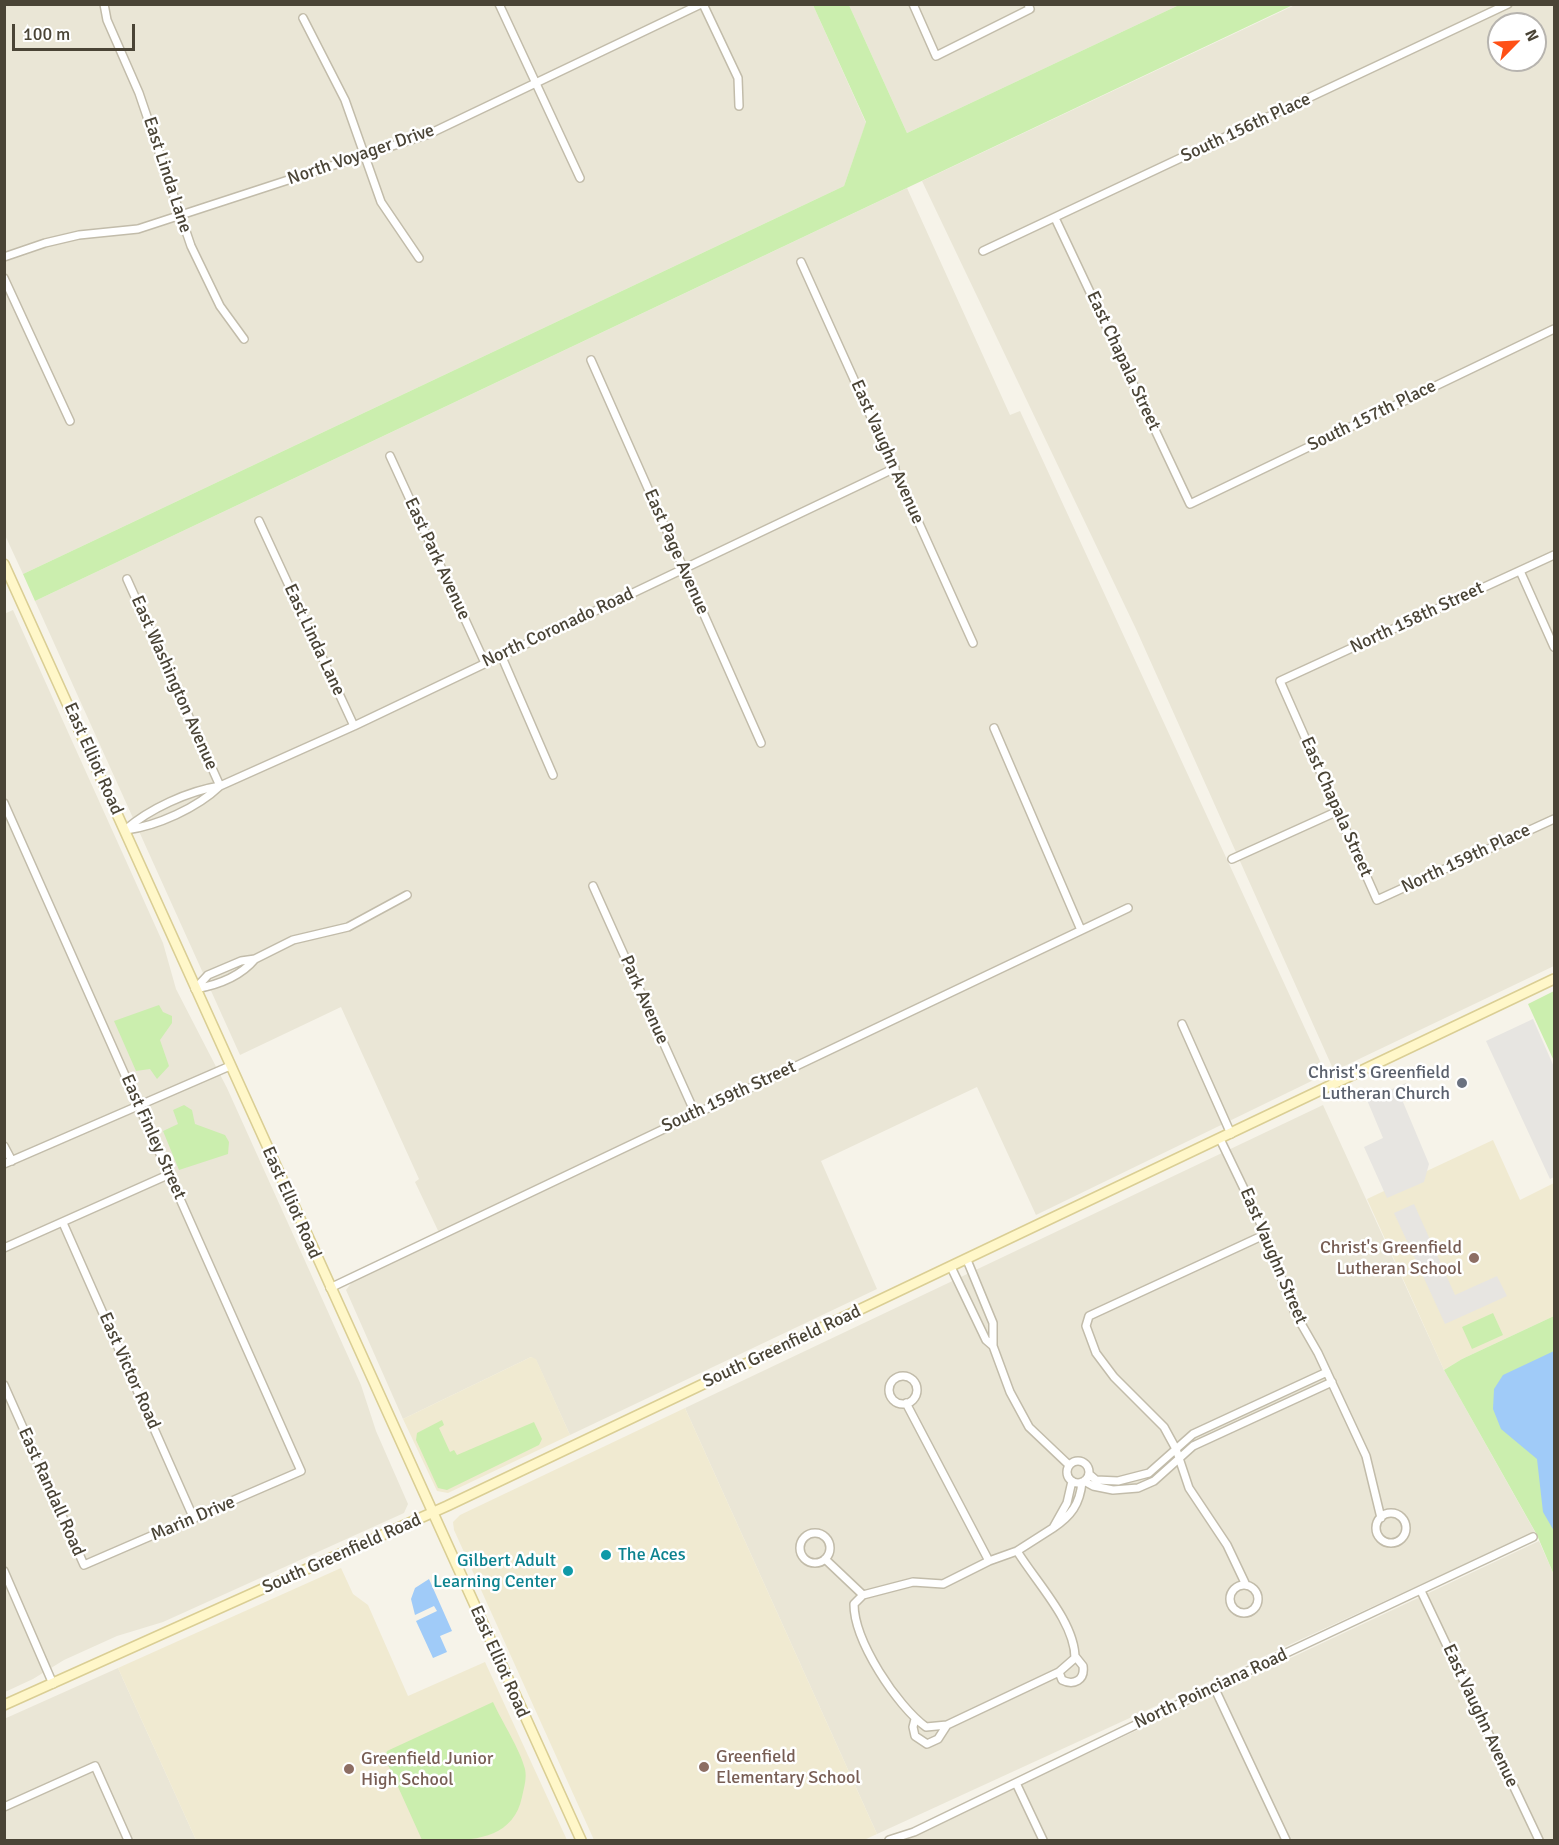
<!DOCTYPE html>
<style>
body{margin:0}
#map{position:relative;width:1559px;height:1845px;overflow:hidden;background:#f6f3e9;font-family:Signika,sans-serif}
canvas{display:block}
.frame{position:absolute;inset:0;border:6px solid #4a4436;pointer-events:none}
.north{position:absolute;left:1487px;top:12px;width:60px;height:60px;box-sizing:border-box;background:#fff;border:2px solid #b7b4af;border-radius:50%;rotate:66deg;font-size:16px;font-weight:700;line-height:24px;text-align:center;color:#4a4436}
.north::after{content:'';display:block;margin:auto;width:21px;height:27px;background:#ff5016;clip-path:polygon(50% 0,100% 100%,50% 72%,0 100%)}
.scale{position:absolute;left:12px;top:24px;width:123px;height:27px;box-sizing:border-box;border:3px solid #4a4436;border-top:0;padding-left:8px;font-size:18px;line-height:21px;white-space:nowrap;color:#4a4436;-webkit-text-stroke:4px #fff;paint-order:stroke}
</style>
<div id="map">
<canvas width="1559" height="1845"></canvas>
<div class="frame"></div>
<div class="north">N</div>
<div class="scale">100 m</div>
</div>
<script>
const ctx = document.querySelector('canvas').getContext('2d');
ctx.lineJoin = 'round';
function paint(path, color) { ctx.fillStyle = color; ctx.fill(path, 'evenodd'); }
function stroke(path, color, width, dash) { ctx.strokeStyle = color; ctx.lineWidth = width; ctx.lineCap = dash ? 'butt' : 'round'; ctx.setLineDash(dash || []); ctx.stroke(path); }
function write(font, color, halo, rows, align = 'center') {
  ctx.font = font + ' Signika,sans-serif'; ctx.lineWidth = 5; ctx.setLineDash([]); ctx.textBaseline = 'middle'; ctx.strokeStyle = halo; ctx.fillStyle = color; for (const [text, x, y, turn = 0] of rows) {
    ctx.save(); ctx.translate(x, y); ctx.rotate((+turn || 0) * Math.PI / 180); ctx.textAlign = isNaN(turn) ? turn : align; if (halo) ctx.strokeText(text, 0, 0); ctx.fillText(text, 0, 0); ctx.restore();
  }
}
paint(new Path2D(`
 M4 5H813L866 123 844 186 23 574 4 533Z
 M849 5H1179L907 133Z
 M1295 5H1554V966L1334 1071 1136 629 922 181ZM1499 24H1535V60H1499Z
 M907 188 1010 415 1020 411 1326 1074 1036 1215 977 1087 821 1161 877 1289 570 1435 536 1360 531 1357 403 1419 346 1290 352 1282 442 1239 415 1182 419 1179 341 1007 240 1055 35 601Z
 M13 610 163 943 176 989 227 1088 361 1385 376 1431 408 1504 404 1513 163 1622 117 1636 64 1660 33 1679 5 1692 4 614Z
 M1323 1105 1444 1370 1535 1532 877 1834 685 1408Z
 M1539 1541 1554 1575V1840H904Z
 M118 1668 196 1840H5L4 1719Z`), '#eae6d6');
paint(new Path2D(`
 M1493 1140 1520 1200 1554 1183V1316L1462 1359 1444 1370 1367 1199Z
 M531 1357 536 1359 570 1435 448 1493 437 1491 403 1419Z
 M685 1408 877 1834 864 1840H594L454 1530 453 1522 460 1515Z
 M341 1568 353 1594 368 1605 408 1696 485 1662 567 1840H196L118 1668Z`), '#f0ead1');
paint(new Path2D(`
 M813 5H849L907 133 1179 5H1293L35 601 23 574 844 186 866 122Z
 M1554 991V1061L1528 1004Z
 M159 1005 163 1012 172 1016V1023L160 1040 169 1066 157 1079 150 1069 136 1071 114 1021Z
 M184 1105 192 1110 195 1124 225 1135 229 1142 228 1154 179 1170 163 1131 178 1124 173 1110Z
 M1493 1313 1503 1335 1472 1349 1462 1327Z
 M1554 1316V1575L1537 1535 1444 1370 1462 1359Z
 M442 1420 444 1425 439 1428 450 1452 454 1450 457 1455 534 1422 542 1439 539 1445 447 1490 438 1488 416 1440 417 1433Z
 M493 1702C502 1722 520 1749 525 1769 527 1778 524 1788 522 1797 512 1845 460 1841 422 1840L385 1758 387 1751Z`), '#cbeeae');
paint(new Path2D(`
 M1533 1019 1554 1067V1177L1550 1179 1486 1041Z
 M1406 1083 1409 1090 1403 1102 1429 1164 1424 1182 1387 1198 1364 1147 1383 1138 1367 1100Z
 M1414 1204 1455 1295 1497 1276 1507 1296 1445 1324 1394 1213Z`), '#e7e5e1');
paint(new Path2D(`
 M1554 1351V1531L1543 1512 1537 1459 1501 1429 1493 1409 1494 1389 1503 1375Z
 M429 1579 452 1631 440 1636 447 1652 433 1658 416 1621 437 1611 434 1606 415 1615 411 1599 415 1588Z`), '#a0cbf8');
const street = new Path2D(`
 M104 4 107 20 139 93 191 246 220 306 244 339
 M499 4 580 178
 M703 4 738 78 739 106
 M913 4 936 56 1030 9 1028 4
 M303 18 345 100 381 202 419 258
 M1055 218 1190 504 1554 329
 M983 251 1508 4
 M4 257 45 243 79 235 138 229 429 134 701 4
 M801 262 973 643
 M4 278 70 421
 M591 360 761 743
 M390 456 485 663
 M259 521 354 726
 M1554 555 1280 681 1377 900 1554 819
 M1520 571 1554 647
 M127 579 220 786
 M501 655 553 775
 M994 728 1081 930
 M4 803 301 1471 84 1565 4 1385
 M125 830C149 809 188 791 220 786L354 726 895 468
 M126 830C157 826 197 808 220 786
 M1232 859 1338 811
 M593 886 695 1113
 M195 989 208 975 241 961 255 959 293 940 348 927 407 895
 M195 989C218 985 240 977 255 959
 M1182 1024 1231 1134
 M1220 1139 1259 1220 1295 1313 1318 1353 1366 1456 1381 1518
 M4 1146 12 1161
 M4 1164 230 1066
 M63 1223 194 1519
 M4 1248 170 1174
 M967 1260 993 1323V1346L1010 1392 1029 1427 1069 1465
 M951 1267 986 1340 993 1346
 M330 1288 1128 908
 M889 1390a14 14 0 1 1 28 0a14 14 0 1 1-28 0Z
 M906 1403 989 1561
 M1067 1472a11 11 0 1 1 22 0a11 11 0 1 1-22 0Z
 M1089 1474 1096 1480 1118 1481 1149 1473 1193 1434 1327 1372
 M1072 1481 1067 1503 1053 1528C1071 1516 1080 1504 1082 1482
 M1084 1481 1093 1486 1113 1490 1138 1488 1154 1481 1193 1446 1332 1382
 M1376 1528a15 15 0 1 1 30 0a15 15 0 1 1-30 0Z
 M800 1548a15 15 0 1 1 30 0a15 15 0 1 1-30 0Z
 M1017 1551C1036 1582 1075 1622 1075 1658L1059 1672 947 1725 926 1727C897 1706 854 1641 854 1604L863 1595 913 1582 943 1584 989 1561 1017 1551 1053 1528
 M825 1559 863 1595
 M4 1571 53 1684
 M1230 1599a14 14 0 1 1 28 0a14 14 0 1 1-28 0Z
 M1246 1585 1227 1545 1189 1488 1176 1449 1164 1427 1114 1377 1096 1353 1086 1326 1089 1316 1264 1235
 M1421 1591 1539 1840
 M1059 1672 1062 1680C1074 1686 1085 1680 1083 1666L1075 1656
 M1214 1687 1286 1840
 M915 1719 913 1727 915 1736 927 1744 938 1739 947 1725
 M1016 1783 1043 1840
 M4 1807 95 1766 128 1840
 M889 1840 914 1832 1214 1687 1533 1537`);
const secondary = new Path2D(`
 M4 564 581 1840
 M4 1705 447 1506 1554 979`);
stroke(street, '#c2bcaa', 10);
stroke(secondary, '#dace94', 12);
stroke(street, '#fff', 7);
stroke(secondary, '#fff7c9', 9);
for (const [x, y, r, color] of [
 [1462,1083,6,"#6b7280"],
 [1474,1258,6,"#8d6e63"],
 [606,1555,6,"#0f9aa8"],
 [568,1571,6,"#0f9aa8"],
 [704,1767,6,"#8d6e63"],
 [349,1769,6,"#8d6e63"]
]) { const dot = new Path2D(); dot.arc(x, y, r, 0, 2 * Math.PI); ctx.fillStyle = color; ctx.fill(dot); stroke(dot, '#fff', 2); }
write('18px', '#4a4436', '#fff', [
 ["South 156th Place",1246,128,-25],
 ["North Voyager Drive",361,155,-19],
 ["East Linda Lane",167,175,72],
 ["East Chapala Street",1123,361,65],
 ["South 157th Place",1372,416,-26],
 ["East Vaughn Avenue",887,452,66],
 ["East Page Avenue",676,552,66],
 ["East Park Avenue",437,559,65],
 ["North 158th Street",1417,618,-25],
 ["North Coronado Road",558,628,-25],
 ["East Linda Lane",314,640,65],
 ["East Washington Avenue",174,683,66],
 ["East Elliot Road",93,759,66],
 ["East Chapala Street",1336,807,66],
 ["North 159th Place",1466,859,-25],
 ["Park Avenue",644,1000,66],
 ["South 159th Street",729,1097,-25],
 ["East Finley Street",153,1137,66],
 ["East Elliot Road",291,1203,66],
 ["East Vaughn Street",1273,1256,67],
 ["South Greenfield Road",782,1347,-25],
 ["East Victor Road",129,1371,66],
 ["East Randall Road",51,1492,66],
 ["Marin Drive",193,1519,-23],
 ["South Greenfield Road",342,1554,-24],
 ["East Elliot Road",499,1662,66],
 ["North Poinciana Road",1211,1689,-25],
 ["East Vaughn Avenue",1480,1716,65]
]);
write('18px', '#5b616d', '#fff', [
 ["Christ's Greenfield",1450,1073],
 ["Lutheran Church",1450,1094]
], 'right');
write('18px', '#785e54', '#fff', [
 ["Christ's Greenfield",1462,1248,"right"],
 ["Lutheran School",1462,1269,"right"],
 ["Greenfield",716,1757],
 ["Elementary School",716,1778],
 ["Greenfield Junior",361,1759],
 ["High School",361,1780]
], 'left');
write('18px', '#0d838f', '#fff', [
 ["The Aces",618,1555],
 ["Gilbert Adult",556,1561,"right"],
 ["Learning Center",556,1582,"right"]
], 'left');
</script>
